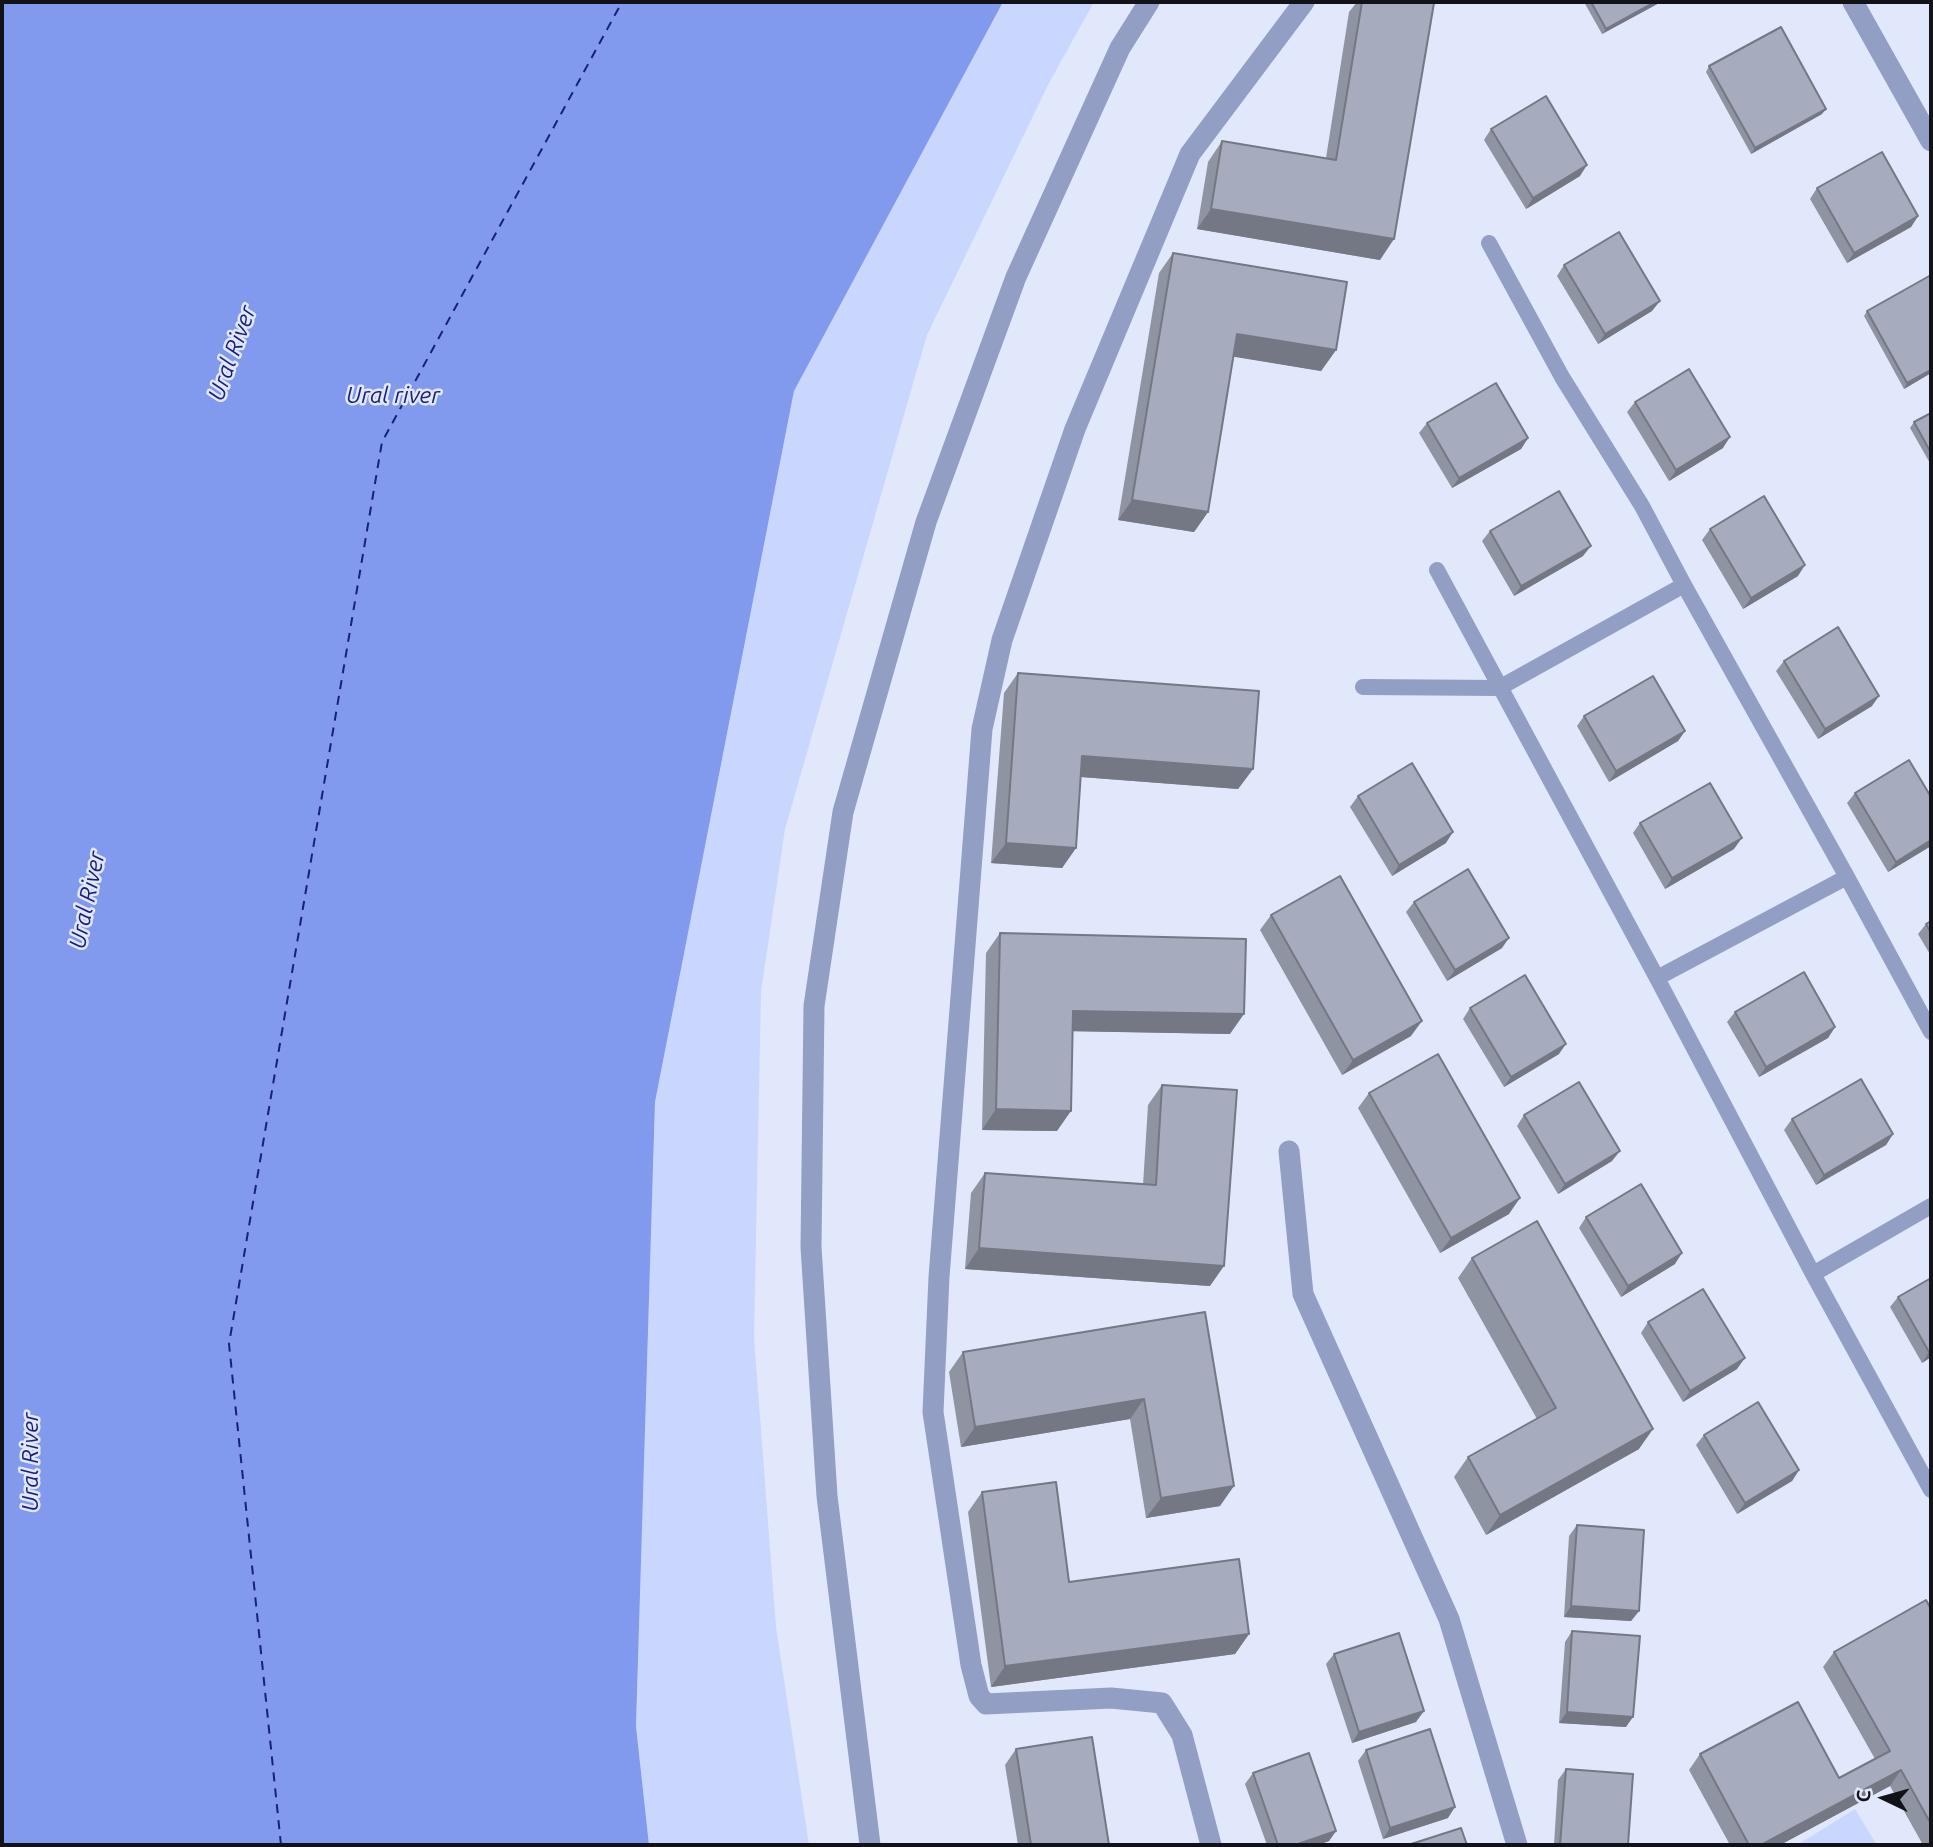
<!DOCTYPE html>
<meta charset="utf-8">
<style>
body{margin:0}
#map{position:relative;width:1933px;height:1847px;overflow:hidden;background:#e2e8fb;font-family:Ubuntu,sans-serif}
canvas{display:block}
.frame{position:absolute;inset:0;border:4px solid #111319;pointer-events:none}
.north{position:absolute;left:1849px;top:1763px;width:70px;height:70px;-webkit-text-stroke:5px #e2e8fb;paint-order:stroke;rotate:275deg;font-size:19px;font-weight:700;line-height:28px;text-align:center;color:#111319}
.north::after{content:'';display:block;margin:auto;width:24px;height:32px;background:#111319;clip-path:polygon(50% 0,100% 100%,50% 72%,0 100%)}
</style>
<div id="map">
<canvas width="1933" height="1847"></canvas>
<div class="frame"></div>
<div class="north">С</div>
</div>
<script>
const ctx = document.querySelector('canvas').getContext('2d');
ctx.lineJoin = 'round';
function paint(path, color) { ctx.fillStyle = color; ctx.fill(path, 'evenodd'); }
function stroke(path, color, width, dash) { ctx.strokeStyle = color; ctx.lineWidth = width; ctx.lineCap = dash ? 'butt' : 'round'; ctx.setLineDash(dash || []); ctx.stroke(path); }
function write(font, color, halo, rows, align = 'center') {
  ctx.font = font + ' Ubuntu,sans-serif'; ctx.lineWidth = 5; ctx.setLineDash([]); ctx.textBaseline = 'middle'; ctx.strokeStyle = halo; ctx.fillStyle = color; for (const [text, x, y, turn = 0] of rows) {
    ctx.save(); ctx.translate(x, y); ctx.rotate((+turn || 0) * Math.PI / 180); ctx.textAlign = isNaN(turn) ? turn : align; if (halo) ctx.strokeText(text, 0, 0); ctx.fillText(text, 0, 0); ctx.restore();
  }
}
paint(new Path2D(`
 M1003 2H1094L1049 83 927 335 785 829 761 992 754 1338 776 1627 809 1845H649L636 1726 655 1102 794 391Z
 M1855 1809 1877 1845H1797Z`), '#c9d7fe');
paint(new Path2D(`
 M2 2H1003L794 391 655 1102 636 1726 649 1845H2Z`), '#819aee');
stroke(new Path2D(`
 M281 1845 229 1344 382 442 622 2`), '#181f7e', 2, [9, 7]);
stroke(new Path2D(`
 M1489 243 1562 377 1642 506 1684 585 1847 877 1931 1032
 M1437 570 1657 978 1813 1274 1931 1490
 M1363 687 1499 688 1684 585
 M1657 978 1847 877
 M1813 1274 1931 1206`), '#929ec4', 16);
stroke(new Path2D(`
 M1853 2 1931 141
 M1289 1151 1303 1294 1449 1619 1517 1845
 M870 1845 827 1496 811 1247 814 1006 843 812 926 522 1016 277 1120 48 1149 2
 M1211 1845 1182 1735 1162 1703 1111 1698 986 1704 979 1696 971 1665 933 1412 939 1277 982 729 1002 640 1075 429 1190 154 1304 2`), '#929ec4', 21);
paint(new Path2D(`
 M1357 2H1424L1380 260 1197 229 1208 162 1222 141 1326 158 1349 12Z
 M1584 2H1661L1602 34Z
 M1709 66 1822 114 1751 154 1706 72Z
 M1491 129 1580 176 1526 209 1484 140Z
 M1817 188 1918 216 1911 227 1847 263 1810 199Z
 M1173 253 1336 350 1321 371 1233 356 1208 512 1194 532 1118 520 1159 273Z
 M1564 265 1652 311 1598 344 1557 276Z
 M1867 311 1931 373 1904 389 1864 316Z
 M1635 402 1723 448 1669 481 1627 412Z
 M1931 413V465L1910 428 1914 422Z
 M1427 423 1528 438 1521 449 1452 488 1419 433Z
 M1710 529 1798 576 1743 609 1702 540Z
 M1490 531 1583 556 1514 596 1482 541Z
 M1784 661 1872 706 1818 739 1776 671Z
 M1018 673 1253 769 1238 789 1081 777 1076 848 1062 868 991 863 1004 693Z
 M1584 716 1685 731 1678 741 1609 782 1577 726Z
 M1855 793 1931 846 1888 872 1847 803Z
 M1358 796 1446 843 1392 876 1350 807Z
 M1640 823 1734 849 1665 889 1633 833Z
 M1414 902 1502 948 1447 981 1406 912Z
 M1271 915 1411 1036 1342 1075 1260 930Z
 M1931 921V956L1918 934 1926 924Z
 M1000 933 1230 1034 1072 1031 1057 1131 982 1130 986 953Z
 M1470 1008 1559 1054 1504 1087 1463 1019Z
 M1735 1012 1835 1027 1828 1038 1759 1077 1727 1022Z
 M1162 1085 1210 1286 965 1269 971 1193 985 1173 1143 1185 1148 1105Z
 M1369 1093 1509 1214 1440 1253 1358 1108Z
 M1524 1115 1612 1161 1558 1194 1517 1126Z
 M1792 1119 1893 1134 1886 1145 1816 1185 1784 1130Z
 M1586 1217 1675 1264 1621 1297 1579 1228Z
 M1472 1258 1639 1449 1486 1535 1454 1477 1468 1457 1537 1419 1458 1278Z
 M1931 1278V1357L1922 1363 1890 1307 1898 1297Z
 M1205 1312 1220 1506 1146 1518 1130 1419 961 1447 949 1372 963 1352Z
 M1648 1322 1737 1369 1683 1402 1641 1333Z
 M1704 1435 1799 1470 1792 1481 1737 1514 1696 1445Z
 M982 1492 1069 1582 1249 1634 1235 1654 991 1687 968 1512Z
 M1577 1525 1639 1611 1631 1621 1564 1617 1569 1536Z
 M1931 1609V1845H1923L1890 1786 1780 1845H1730L1689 1770 1700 1754 1839 1778 1875 1759 1823 1667 1834 1652Z
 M1572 1631 1626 1727 1559 1723 1565 1642Z
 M1334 1654 1416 1722 1352 1743 1326 1664Z
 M1016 1749 1109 1845H1018L1005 1765Z
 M1366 1750 1448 1818 1383 1839 1358 1761Z
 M1566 1769 1628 1845H1554L1558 1780Z
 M1253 1773 1336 1831 1329 1841 1318 1845H1267L1245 1784Z`), '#8f94a3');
paint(new Path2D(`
 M1655 2H1661L1602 34 1606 29Z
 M1826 109 1822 114 1751 154 1755 148Z
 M1587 165 1580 176 1526 209 1533 198Z
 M1211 209 1394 239 1380 260 1197 229Z
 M1918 216 1911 227 1847 263 1854 253Z
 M1660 301 1652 311 1598 344 1605 334Z
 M1237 334 1336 350 1321 371 1223 355Z
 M1931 370V373L1904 389 1907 383Z
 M1730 437 1723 448 1669 481 1676 470Z
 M1528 438 1521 449 1452 488 1459 478Z
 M1132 500 1208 512 1194 532 1118 520Z
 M1591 546 1583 556 1514 596 1521 586Z
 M1805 565 1798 576 1743 609 1751 598Z
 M1879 696 1872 706 1818 739 1825 729Z
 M1685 731 1678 741 1609 782 1616 771Z
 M1082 756 1253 769 1238 789 1068 776Z
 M1453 832 1446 843 1392 876 1399 865Z
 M1742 838 1734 849 1665 889 1672 878Z
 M1931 840V846L1888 872 1896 862Z
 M1006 843 1076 848 1062 868 991 863Z
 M1509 938 1502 948 1447 981 1455 970Z
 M1073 1011 1244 1014 1230 1034 1059 1031Z
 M1422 1021 1411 1036 1342 1075 1353 1060Z
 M1835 1027 1828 1038 1759 1077 1766 1067Z
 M1566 1044 1559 1054 1504 1087 1511 1077Z
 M996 1109 1071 1111 1057 1131 982 1130Z
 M1893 1134 1886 1145 1816 1185 1824 1175Z
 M1620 1151 1612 1161 1558 1194 1565 1184Z
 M1520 1198 1509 1214 1440 1253 1451 1238Z
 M979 1248 1224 1266 1210 1286 965 1269Z
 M1682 1253 1675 1264 1621 1297 1628 1286Z
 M1931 1351V1357L1922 1363 1929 1352Z
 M1745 1358 1737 1369 1683 1402 1690 1391Z
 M1144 1399 1130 1419 961 1447 975 1427Z
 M1653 1429 1639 1449 1486 1535 1500 1515Z
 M1799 1470 1792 1481 1737 1514 1745 1503Z
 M1234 1486 1220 1506 1146 1518 1161 1498Z
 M1571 1606 1639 1611 1631 1621 1564 1617Z
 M1249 1634 1235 1654 991 1687 1005 1666Z
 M1424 1711 1416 1722 1352 1743 1359 1732Z
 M1567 1712 1633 1717 1626 1727 1559 1723Z
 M1901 1770 1890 1786 1780 1845H1761Z
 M1455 1807 1448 1818 1383 1839 1390 1828Z
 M1336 1831 1329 1841 1318 1845H1295Z`), '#747884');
const building = new Path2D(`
 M1362 2H1424L1434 3 1394 239 1211 209 1222 141 1336 160Z
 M1591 2H1655L1606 29Z
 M1781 27 1826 109 1755 148 1709 66Z
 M1546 96 1587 165 1533 198 1491 129Z
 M1882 152 1918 216 1854 253 1817 188Z
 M1619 232 1660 301 1605 334 1564 265Z
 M1173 253 1347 282 1336 350 1237 334 1208 512 1132 500Z
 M1931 275V370L1907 383 1867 311Z
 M1689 369 1730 437 1676 470 1635 402Z
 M1496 383 1528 438 1459 478 1427 423Z
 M1931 413V453L1914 422Z
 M1559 491 1591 546 1521 586 1490 531Z
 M1764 496 1805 565 1751 598 1710 529Z
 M1838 627 1879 696 1825 729 1784 661Z
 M1018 673 1259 691 1253 769 1082 756 1076 848 1006 843Z
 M1653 676 1685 731 1616 771 1584 716Z
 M1909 760 1931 797V840L1896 862 1855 793Z
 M1412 763 1453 832 1399 865 1358 796Z
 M1710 783 1742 838 1672 878 1640 823Z
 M1468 869 1509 938 1455 970 1414 902Z
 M1340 876 1422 1021 1353 1060 1271 915Z
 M1931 921V933L1926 924Z
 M1000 933 1246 939 1244 1014 1073 1011 1071 1111 996 1109Z
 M1804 972 1835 1027 1766 1067 1735 1012Z
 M1525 975 1566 1044 1511 1077 1470 1008Z
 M1438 1054 1520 1198 1451 1238 1369 1093Z
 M1861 1079 1893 1134 1824 1175 1792 1119Z
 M1579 1082 1620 1151 1565 1184 1524 1115Z
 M1162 1085 1237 1090 1224 1266 979 1248 985 1173 1156 1185Z
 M1641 1184 1682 1253 1628 1286 1586 1217Z
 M1537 1221 1653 1429 1500 1515 1468 1457 1556 1408 1472 1258Z
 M1931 1278V1351L1929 1352 1898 1297Z
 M1703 1289 1745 1358 1690 1391 1648 1322Z
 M1205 1312 1234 1486 1161 1498 1144 1399 975 1427 963 1352Z
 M1758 1402 1799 1470 1745 1503 1704 1435Z
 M1056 1482 1069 1582 1239 1559 1249 1634 1005 1666 982 1492Z
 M1577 1525 1644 1530 1639 1611 1571 1606Z
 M1926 1600 1931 1609V1824L1901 1770 1761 1845H1749L1700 1754 1798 1702 1839 1778 1890 1751 1834 1652Z
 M1572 1631 1640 1636 1633 1717 1567 1712Z
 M1399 1633 1424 1711 1359 1732 1334 1654Z
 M1430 1729 1455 1807 1390 1828 1366 1750Z
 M1092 1737 1109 1845H1031L1016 1749Z
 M1309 1753 1336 1831 1295 1845H1278L1253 1773Z
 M1566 1769 1633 1774 1628 1845H1560Z
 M1461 1828 1467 1845H1408Z`);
paint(building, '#a6acbd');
stroke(building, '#747884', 2);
write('italic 23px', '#181f7e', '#e2e8fb', [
 ["Ural River",232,353,-70],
 ["Ural river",393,395],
 ["Ural River",87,900,-78],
 ["Ural River",30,1462,-90]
]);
</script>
